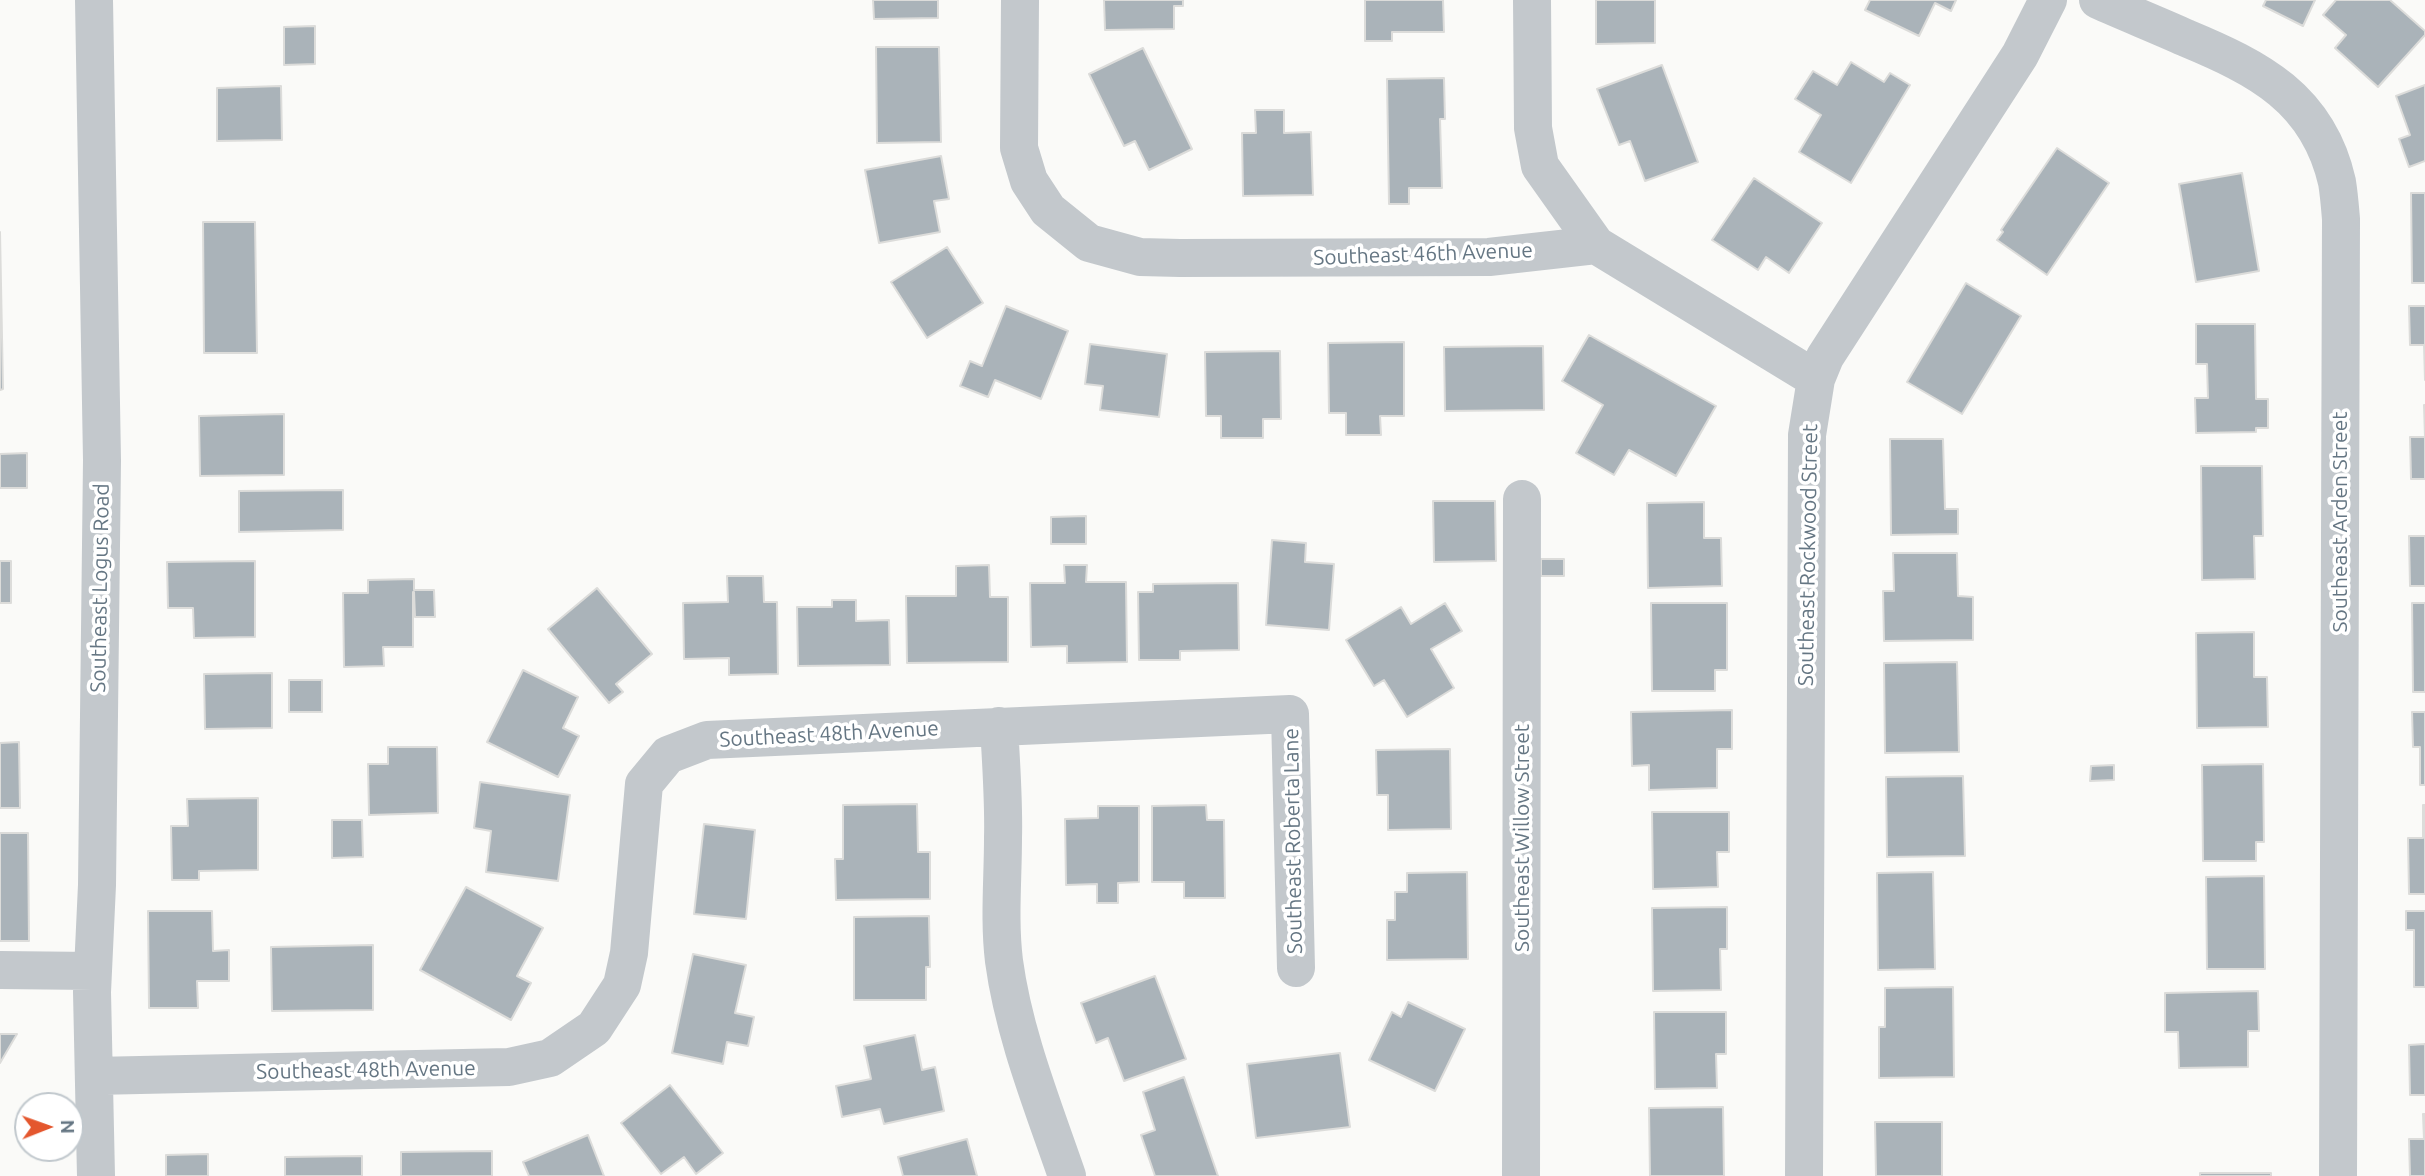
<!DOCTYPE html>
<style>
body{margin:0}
#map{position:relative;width:2425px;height:1176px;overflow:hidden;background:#fafaf8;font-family:Ubuntu,sans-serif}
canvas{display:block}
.north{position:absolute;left:14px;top:1092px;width:70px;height:70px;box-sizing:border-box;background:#fff;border:2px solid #c1c8cd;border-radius:50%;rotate:89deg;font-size:19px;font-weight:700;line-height:28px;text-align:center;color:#657683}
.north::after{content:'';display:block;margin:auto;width:24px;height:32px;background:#e4572e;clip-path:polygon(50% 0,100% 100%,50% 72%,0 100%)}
</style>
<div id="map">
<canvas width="2425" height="1176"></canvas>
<div class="north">N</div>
</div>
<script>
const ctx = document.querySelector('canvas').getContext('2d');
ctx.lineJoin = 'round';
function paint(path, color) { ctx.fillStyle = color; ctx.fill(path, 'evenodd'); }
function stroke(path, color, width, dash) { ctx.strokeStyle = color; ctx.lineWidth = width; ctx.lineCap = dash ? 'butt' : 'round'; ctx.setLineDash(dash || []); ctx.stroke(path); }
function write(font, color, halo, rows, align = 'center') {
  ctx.font = font + ' Ubuntu,sans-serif'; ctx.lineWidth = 7; ctx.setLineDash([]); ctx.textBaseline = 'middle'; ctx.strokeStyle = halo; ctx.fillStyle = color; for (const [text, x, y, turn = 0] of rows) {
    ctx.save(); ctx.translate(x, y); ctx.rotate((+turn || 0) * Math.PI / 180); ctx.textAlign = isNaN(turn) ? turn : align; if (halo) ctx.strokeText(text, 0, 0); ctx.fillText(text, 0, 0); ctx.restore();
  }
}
const building = new Path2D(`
 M873 0H938V18L874 19Z
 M1104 0H1183V6H1174V29L1105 30Z
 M1365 0H1443L1444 32H1392V41H1365Z
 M1596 0H1655V43L1596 44Z
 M1870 0H1956L1951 11 1935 3 1919 36 1865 10Z
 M2266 0H2315L2303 26 2263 6Z
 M2336 0H2390L2425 31V35L2378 87 2335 48 2346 35 2323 15Z
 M315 26V64L284 65V27Z
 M876 47H939L941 142 877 143Z
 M1143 48 1192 149 1149 170 1135 141 1124 146 1089 74Z
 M1851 62 1884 82 1890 73 1910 85 1851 183 1799 152 1821 115 1795 99 1813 71 1837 85Z
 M1662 65 1698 162 1645 181 1630 141 1619 145 1597 89Z
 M1444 78 1445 119H1440L1442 188H1409V204H1389L1387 79Z
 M2425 85V161L2409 167 2399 139 2410 135 2396 96Z
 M281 86 282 140 217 141V88Z
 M1255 110H1284V133L1311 132 1313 195 1243 196 1242 133H1256Z
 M2057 148 2109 183 2047 275 1997 240 2003 232 2001 230Z
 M941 156 949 199 934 201 940 232 879 243 865 170Z
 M2242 173 2259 271 2196 282 2179 184Z
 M1754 178 1822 223 1789 273 1766 257 1758 270 1712 240Z
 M2411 193H2425V283H2412Z
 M203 222H255L257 353H204Z
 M0 232 3 389 0 390Z
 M947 247 983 303 927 338 891 282Z
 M1966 283 2021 316 1962 414 1907 382Z
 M1006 306 1068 331 1041 399 995 380 988 397 960 386 970 361 982 366Z
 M2409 306H2425V380L2424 345H2410Z
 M2196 324H2255L2256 399H2268V428H2256V432L2196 433 2195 398H2208L2207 364H2196Z
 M1589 335 1716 406 1676 476 1629 450 1614 475 1576 453 1603 405 1562 381Z
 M1404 342V416H1380L1381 435H1346V413H1329L1328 343Z
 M1090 344 1167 354 1159 417 1100 410 1103 386 1085 384Z
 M1543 346 1544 410 1445 411 1444 347Z
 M1280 351 1281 419H1263V438H1221V416H1206L1205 352Z
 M2424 405H2425V479H2411L2410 437H2425Z
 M284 414V475L200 476 199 416Z
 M1890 439H1943L1945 509H1958V534L1891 535Z
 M27 453V488H0V454Z
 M2201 466H2262L2263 536H2254L2255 579 2202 580Z
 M343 490V530L239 532V491Z
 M1433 501H1495L1496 561 1434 562Z
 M1704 502V538H1721L1722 586 1648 588 1647 503Z
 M1086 516V544H1051V517Z
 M2409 536H2425V586H2410Z
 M1272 540 1306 543 1305 562 1334 564 1329 630 1266 625Z
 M1893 553H1957L1958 596 1973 597V640L1884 641 1883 591H1894Z
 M1541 559H1564V576H1541Z
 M0 561H11V603H0Z
 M255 561V637L194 638 193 608H168L167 562Z
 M989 565 990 597H1008V662L907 663 906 596H956V566Z
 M1064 565H1087L1086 582H1126L1127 662 1067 663V646L1031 647 1030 583H1065Z
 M727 576H763L764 602H777L778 674 729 675V658L684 659 683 603 728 602Z
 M414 579V590H434L435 617H415L414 592H413V647H383L384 666 344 667 343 593H368V580Z
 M1238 583 1239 650 1180 651V660H1139L1138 592H1153V584Z
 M597 588 652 654 616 684 623 692 609 703 548 629Z
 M832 600H856V621L889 620 890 665 798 666 797 607H832Z
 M1445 603 1462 631 1431 649 1454 688 1407 717 1384 680 1374 686 1346 640 1401 607 1411 624Z
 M1651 603H1727V670H1715V691H1652Z
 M2412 603H2425V692H2413Z
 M2254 632V677H2267L2268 727 2197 728 2196 633Z
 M1957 662 1959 752 1885 753 1884 663Z
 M523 670 578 697 563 728 579 736 558 777 487 742Z
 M272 673V728L205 729 204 674Z
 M289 680H322V712H289Z
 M1732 710V749H1717V788L1649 790V765L1632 766 1631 712Z
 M2412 712H2425V785H2420V747H2413Z
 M19 742 20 808H0V743Z
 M388 747H437L438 813 369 815 368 764H388Z
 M1450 749 1451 829 1388 830V795H1377L1376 750Z
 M2263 764 2264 842H2256V861H2203L2202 765Z
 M2114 765V780L2090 781 2091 766Z
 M1963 776 1965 856 1887 857 1886 777Z
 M480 782 570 795 558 881 486 872 491 831 474 828Z
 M258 798V870L199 871V880H172L171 826H188L187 799Z
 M917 804 918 852H930V899L836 900 835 859H843V805Z
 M1206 805 1207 820H1224L1225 898H1184V882H1152V806Z
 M2423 805H2425V894H2409L2408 838H2423Z
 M1098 806H1139V882L1118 883V903H1097V884L1066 885 1065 819 1098 818Z
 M1652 812H1729V852H1717L1718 887 1653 889Z
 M332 820H362L363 857 332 858Z
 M704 824 755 830 746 919 694 914Z
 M0 833H28L29 941H0Z
 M1467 872 1468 959 1387 960V920H1395V892H1407V873Z
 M1933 872 1935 969 1878 970 1877 873Z
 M2264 876 2265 969H2207L2206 877Z
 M466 887 543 928 517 976 531 983 511 1020 420 970Z
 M1727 907V949H1720L1721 990 1653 991 1652 908Z
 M148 911H212L213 951 229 950V981H197L198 1008H149Z
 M2406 911H2425V987H2414V930H2406Z
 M929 916 930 967H926V1000H854V917Z
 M373 945V1010L272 1011 271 947Z
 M693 954 746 965 735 1013 754 1017 748 1046 727 1042 723 1064 672 1053Z
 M1155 976 1186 1059 1124 1081 1108 1038 1096 1043 1081 1003Z
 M1953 987 1954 1077 1879 1078V1027H1885V988Z
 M2258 991 2259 1031H2248V1067L2179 1068 2178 1032H2165V993Z
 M1408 1002 1465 1029 1435 1091 1369 1060 1392 1012 1401 1017Z
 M1654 1012H1726V1054H1716L1717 1088 1655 1089Z
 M0 1034H17L0 1063Z
 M915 1035 922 1070 935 1067 944 1111 884 1124 880 1109 842 1117 836 1086 871 1079 864 1046Z
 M2425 1044V1095H2410L2409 1045Z
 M1340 1053 1350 1127 1256 1138 1247 1064Z
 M1184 1077 1218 1176H1155L1141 1135 1155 1130 1143 1092Z
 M670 1085 723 1153 696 1174 684 1157 661 1174 621 1123Z
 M1723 1107 1724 1176H1650L1649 1108Z
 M2423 1114H2425V1176H2410L2409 1139H2424Z
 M1875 1122H1942V1176H1876Z
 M588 1135 604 1176H529L523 1162Z
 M967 1139 977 1176H903L898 1157Z
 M492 1151V1176H401V1152Z
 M208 1154V1176H166V1155Z
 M362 1156V1176H285V1157Z
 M2200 1173H2271V1176H2200Z`);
paint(building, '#aab3b9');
stroke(building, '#dcdcda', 2);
stroke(new Path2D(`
 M94 0 102 460 97 885 92 992 96 1176
 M1020 0 1019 148 1029 181 1048 210 1089 243 1140 257 1180 258 1489 257 1596 245 1816 379
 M1532 0 1533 128 1540 166 1596 245
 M2098 0C2127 13 2157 25 2186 38 2258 68 2318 98 2337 182 2339 194 2340 207 2341 219L2338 1176
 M999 726C1001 763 1004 801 1003 838 1003 879 999 920 1004 961 1014 1035 1043 1106 1067 1176
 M0 970 93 971
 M94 1076 509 1067 550 1058 594 1028 622 985 629 953 644 784 668 755 707 740 1290 714 1296 968
 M1521 1176 1522 499
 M1804 1176 1807 435 1816 379 1825 357 2020 55 2048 0`), '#c3c8cc', 38);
write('21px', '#657683', '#fff', [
 ["Southeast 46th Avenue",1423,254,-2],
 ["Southeast Arden Street",2340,522,-90],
 ["Southeast Rockwood Street",1808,555,-89],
 ["Southeast Logus Road",100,588,-89],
 ["Southeast 48th Avenue",829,734,-3],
 ["Southeast Willow Street",1522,838,-90],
 ["Southeast Roberta Lane",1293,841,-91],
 ["Southeast 48th Avenue",366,1070,-1]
]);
</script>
